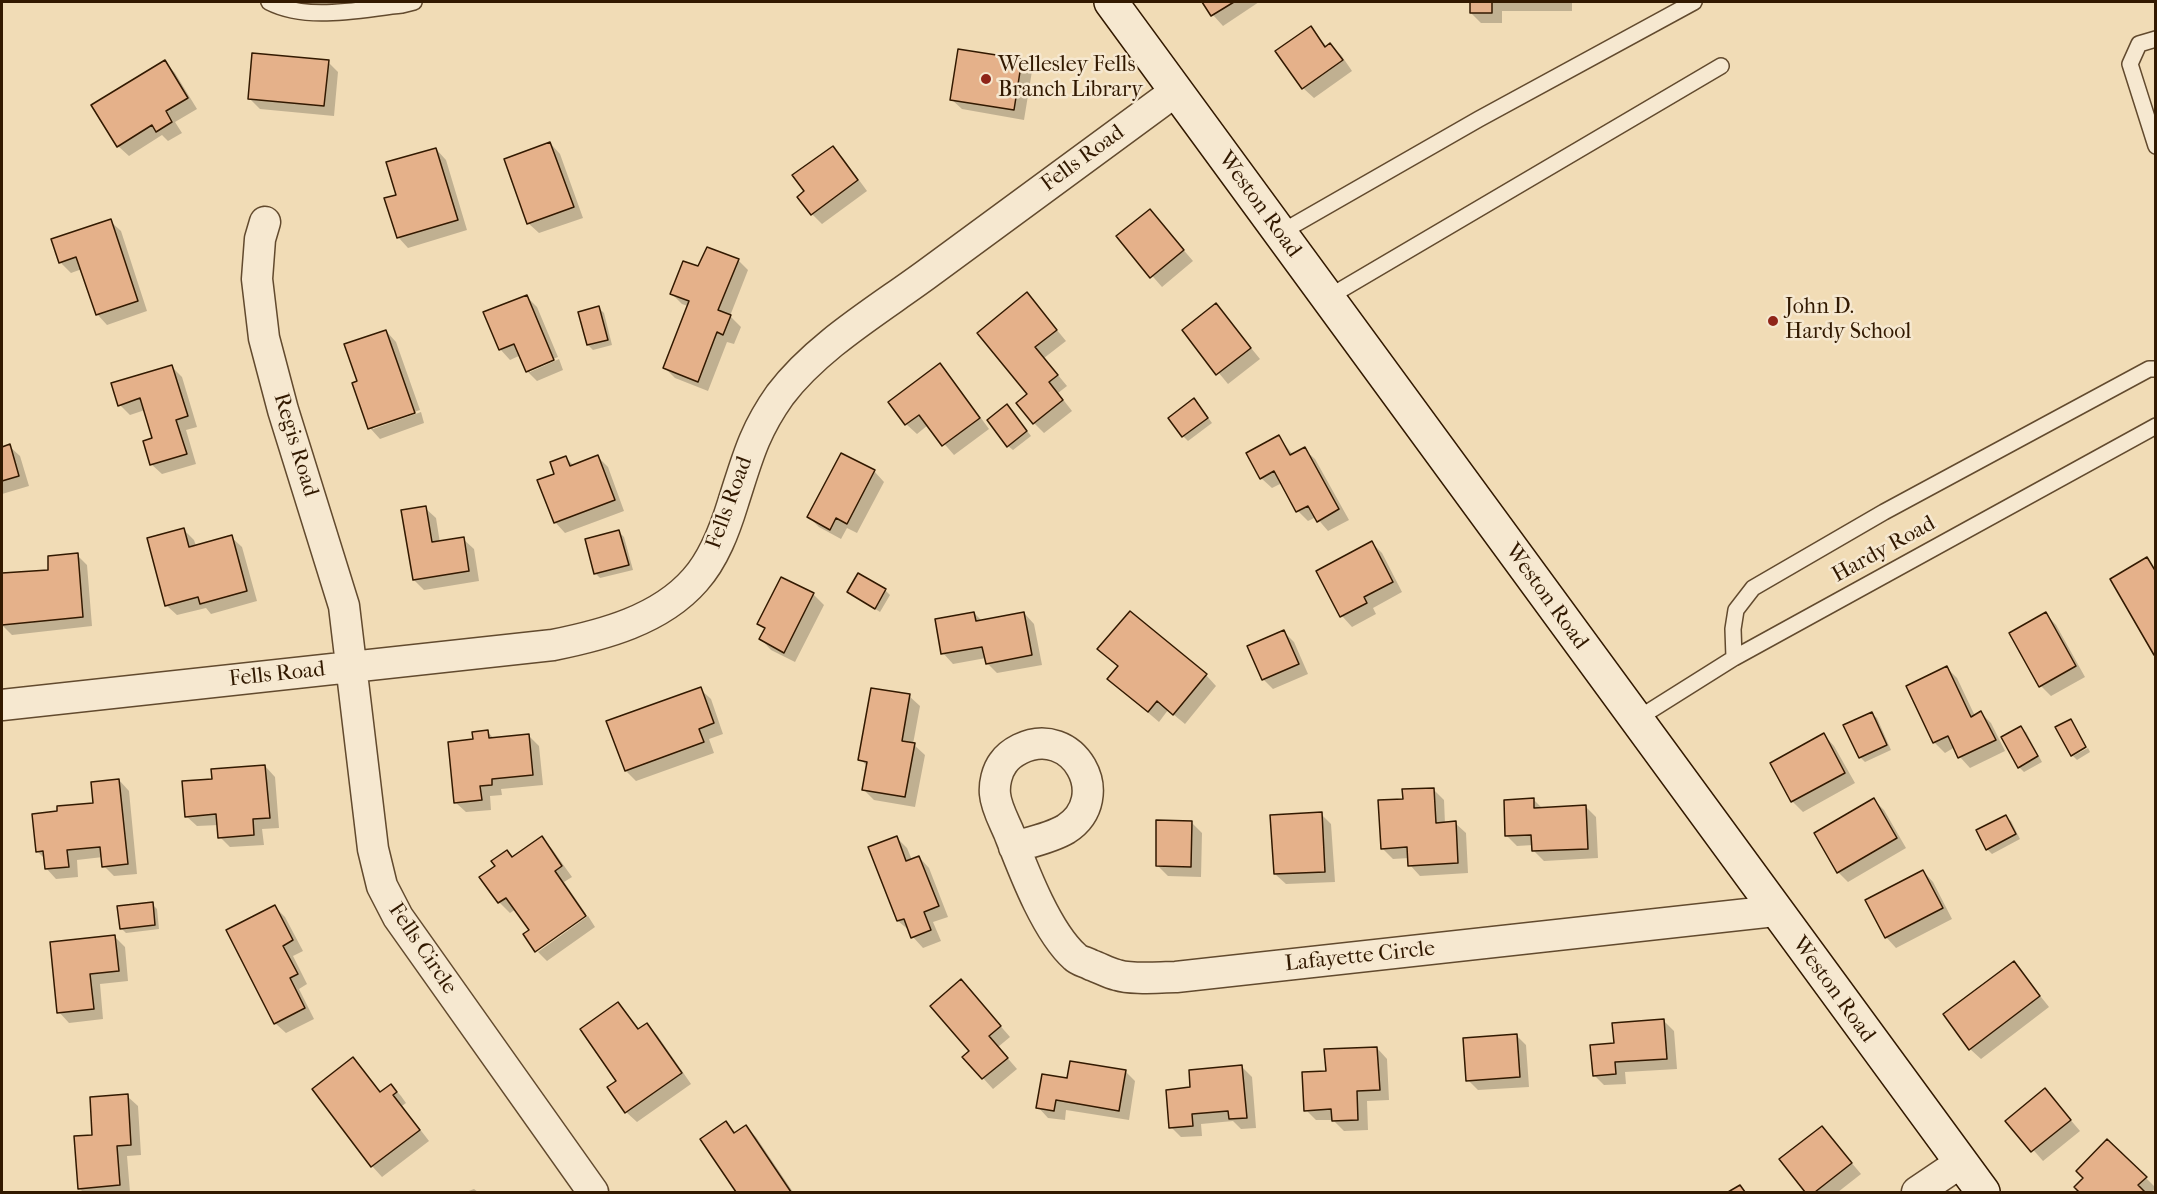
<!DOCTYPE html>
<style>
body{margin:0}
#map{position:relative;width:2157px;height:1194px;overflow:hidden;background:#f1dcb6;font-family:"IM FELL French Canon",serif}
canvas{display:block}
.frame{position:absolute;inset:0;border:3px solid #321900;pointer-events:none}
</style>
<div id="map">
<canvas width="2157" height="1194"></canvas>
<div class="frame"></div>
</div>
<script>
const ctx = document.querySelector('canvas').getContext('2d');
ctx.lineJoin = 'round';
function paint(path, color) { ctx.fillStyle = color; ctx.fill(path, 'evenodd'); }
function stroke(path, color, width, dash) { ctx.strokeStyle = color; ctx.lineWidth = width; ctx.lineCap = dash ? 'butt' : 'round'; ctx.setLineDash(dash || []); ctx.stroke(path); }
function write(font, color, halo, rows, align = 'center') {
  ctx.font = font + ' "IM FELL French Canon",serif'; ctx.lineWidth = 5; ctx.setLineDash([]); ctx.textBaseline = 'middle'; ctx.strokeStyle = halo; ctx.fillStyle = color; for (const [text, x, y, turn = 0] of rows) {
    ctx.save(); ctx.translate(x, y); ctx.rotate((+turn || 0) * Math.PI / 180); ctx.textAlign = isNaN(turn) ? turn : align; if (halo) ctx.strokeText(text, 0, 0); ctx.fillText(text, 0, 0); ctx.restore();
  }
}
paint(new Path2D(`
 M295 2H359L300 7Z
 M1204 2H1259L1223 26 1213 15Z
 M1471 2H1572V11H1502V23H1481L1471 13Z
 M1311 28 1327 47 1330 45 1341 55 1352 71 1314 98 1303 88Z
 M1022 61 1032 71 1024 120 962 109 951 99Z
 M165 62 175 73 197 109 175 122 182 133 168 141 162 135 129 156 118 146Z
 M328 62 338 72 334 116 260 109 249 98Z
 M550 143 560 154 583 218 539 233 528 223Z
 M832 148 843 158 867 191 822 224 812 214 806 191Z
 M436 149 446 160 467 230 408 248 398 237V196Z
 M1150 211 1193 261 1162 287 1118 237Z
 M110 221 121 231 147 311 107 325 97 314 82 269 71 273 61 263 53 240Z
 M738 260 748 270 730 316 741 327 734 344 727 342 708 391 675 378 664 367 688 306 682 304 672 294Z
 M1027 294 1066 341 1044 358 1067 386 1058 393 1072 411 1044 433 1034 423Z
 M527 297 537 307 558 357 530 368V372L559 359 563 370 537 381 527 371 521 355 510 360 500 349Z
 M1216 305 1260 359 1228 384 1184 331Z
 M599 308 604 313 612 345 593 350 588 345Z
 M386 331 396 342 420 410 373 426V429L421 412 424 423 380 439 370 428 359 382Z
 M939 365 950 376 989 429 954 455 928 425 917 434 906 424Z
 M171 366 182 377 197 427 186 430 196 464 162 474 151 464 154 439 145 410 130 415 120 405Z
 M1199 405 1212 423 1188 441 1183 436Z
 M1012 411 1031 436 1013 450 1008 446Z
 M1279 437 1293 455 1304 449 1315 459 1349 520 1328 531 1316 517 1308 521 1298 511 1282 483 1272 488 1261 478Z
 M2 446V448L9 446 20 456 29 486 2 494Z
 M598 457 608 467 624 511 565 533 555 522 556 475 566 458 574 466Z
 M874 471 884 482 857 533 847 528 841 539 819 527 809 517Z
 M425 508 436 518 440 543 463 539 474 549 479 581 424 590 414 580Z
 M184 530 194 540 196 546 231 537 242 547 257 601 211 614 206 608 177 615 166 605Z
 M619 532 624 537 633 570 600 578 596 574Z
 M1371 542 1382 553 1402 592 1373 608 1376 614 1352 627 1342 616 1318 571Z
 M77 555 87 565 92 626 12 635 2 625V575L50 571Z
 M781 579 813 594 824 605 795 662 771 650 761 639 765 630 759 623Z
 M885 590 890 595 880 612 849 592Z
 M974 613 982 621 1024 613 1034 624 1042 665 997 673 987 663 986 658 953 664 943 653Z
 M2046 614 2056 625 2085 677 2051 696 2041 686 2011 633Z
 M1284 632 1294 642 1308 674 1273 689 1263 679Z
 M1110 659 1206 675 1216 686 1185 724 1168 710 1159 722 1109 679 1119 667Z
 M1947 668 1957 678 1975 716 1981 713 1991 723 2005 751 1970 768 1960 757 1955 747 1945 753 1934 742Z
 M700 689 711 699 723 734 709 739 714 753 636 781 626 771Z
 M909 696 920 706 913 744 925 755 915 807 874 800 864 790 868 767 860 759Z
 M1872 714 1877 718 1891 750 1865 762 1860 757Z
 M2021 727 2026 732 2042 762 2024 772 2019 767Z
 M488 732 494 739 529 736 539 746 543 785 501 789 502 795 490 796 491 810 466 812 455 802 474 741Z
 M1824 735 1834 746 1855 783 1803 812 1792 801Z
 M2088 748 2090 752 2077 760 2073 756Z
 M265 766 275 777 279 828 262 829 264 845 230 847 220 837 219 825 197 826 186 816 213 781Z
 M119 780 129 791 137 874 114 876 104 866 103 857 77 860 78 877 56 879 46 868 45 859 37 851 59 813 95 804Z
 M1433 789 1444 800 1445 824 1455 823 1466 833 1468 873 1420 876 1410 865 1409 858 1393 859 1382 848 1404 800Z
 M1533 799 1543 809 1586 807 1596 817 1598 858 1544 861 1533 850V845L1517 846 1507 836Z
 M1874 800 1884 810 1906 848 1848 882 1838 872Z
 M1321 814 1331 824 1335 882 1286 884 1275 874Z
 M2006 817 2011 821 2020 839 1992 854 1987 849Z
 M1192 823 1202 833 1201 877 1168 876 1157 865Z
 M542 838 552 849 572 877 564 882 586 914 536 949 531 930 516 909 510 913 499 902 481 877 497 866 507 852 513 858Z
 M897 838 907 848 912 860 919 857 929 868 948 917 933 922 941 941 923 948 913 937 910 931 898 921Z
 M1923 871 1933 882 1952 919 1896 948 1886 937Z
 M152 904 157 909 159 929 126 933 121 928Z
 M275 907 285 917 303 951 293 956 307 984 299 989 314 1019 286 1033 275 1023Z
 M588 916 595 927 547 961 538 952Z
 M114 936 125 947 128 981 100 984 103 1019 69 1023 59 1012Z
 M2014 963 2049 1007 1981 1059 1970 1049Z
 M971 992 1010 1037 998 1047 1017 1069 993 1089 983 1078 971 1051Z
 M618 1004 640 1030 646 1025 657 1035 691 1084 637 1122 626 1112 618 1081Z
 M1664 1021 1674 1031 1677 1069 1625 1072 1626 1084 1604 1085 1594 1075 1615 1045Z
 M1516 1035 1526 1045 1529 1087 1478 1090 1468 1080Z
 M1377 1048 1387 1059 1389 1100 1367 1101 1368 1130 1344 1131 1333 1120H1316L1306 1110 1327 1072Z
 M353 1059 381 1093 391 1085 401 1096 406 1103 402 1106 429 1141 382 1177 372 1166 314 1089Z
 M1242 1067 1252 1077 1256 1128 1241 1129 1233 1121 1201 1124 1202 1136 1181 1137 1171 1127 1192 1088Z
 M1125 1071 1135 1081 1129 1120 1066 1110 1065 1120 1048 1118 1038 1107 1068 1080Z
 M2045 1090 2080 1131 2043 1161 2008 1121Z
 M127 1096 138 1106 141 1155 127 1156 130 1192H83L79 1188 94 1136Z
 M726 1123 736 1133 746 1127 756 1137 793 1192H738L702 1139Z
 M1822 1128 1861 1174 1838 1192H1807L1781 1160Z
 M2146 1178 2156 1188 2151 1192H2081L2076 1187Z
 M474 1189 478 1192H466Z`), '#0003');
const building = new Path2D(`
 M1202 2H1234L1211 16Z
 M1470 2H1492V13H1470Z
 M1311 26 1325 47 1330 43 1343 60 1302 89 1275 51Z
 M958 49 1022 59 1014 110 950 100Z
 M252 53 329 60 324 106 248 99Z
 M165 60 188 98 166 111 172 122 156 132 152 125 117 147 91 105Z
 M550 142 574 207 527 224 504 159Z
 M833 146 858 180 811 215 797 197 804 191 792 175Z
 M436 148 458 220 397 238 384 198 396 195 386 162Z
 M1150 209 1184 250 1150 278 1116 236Z
 M111 219 138 301 96 315 76 257 59 263 51 239Z
 M707 247 739 259 718 310 731 315 723 335 717 332 698 382 663 368 689 301 670 294 683 261 698 266Z
 M1027 292 1057 330 1035 347 1058 375 1049 382 1063 400 1033 424 1016 403 1027 394 977 333Z
 M527 295 554 360 526 372 514 344 499 350 483 312Z
 M1216 303 1251 348 1216 375 1182 330Z
 M599 306 608 340 587 345 578 312Z
 M386 330 415 413 368 429 352 383 357 381 344 344Z
 M940 363 980 418 942 446 919 415 905 425 888 402Z
 M172 365 188 416 176 420 187 454 150 465 143 441 152 438 140 398 118 406 111 383Z
 M1194 398 1208 418 1182 437 1168 418Z
 M1007 404 1027 431 1007 447 987 420Z
 M1279 435 1290 455 1305 447 1339 509 1317 522 1308 506 1296 512 1274 471 1260 479 1246 453Z
 M10 444 19 476 2 481V447Z
 M841 453 875 470 847 524 836 518 830 530 807 517Z
 M598 455 615 500 554 523 537 480 554 474 550 462 566 456 570 466Z
 M426 506 432 542 464 537 469 571 413 580 401 510Z
 M184 528 189 547 232 535 247 591 200 604 198 597 165 606 147 538Z
 M619 530 629 565 594 574 585 539Z
 M1372 541 1393 582 1364 597 1367 603 1340 617 1316 571Z
 M78 553 83 617 2 625V573L48 570V556Z
 M2147 557 2156 572V654L2154 655 2110 579Z
 M858 573 886 589 875 609 847 592Z
 M781 577 814 593 784 653 759 639 765 628 757 624Z
 M1130 611 1207 674 1173 715 1157 701 1148 712 1107 679 1118 666 1097 649Z
 M974 612 976 621 1024 612 1032 655 986 664 982 647 941 654 935 619Z
 M2046 612 2076 666 2039 687 2009 633Z
 M1284 630 1299 664 1262 680 1247 646Z
 M1947 666 1971 717 1981 711 1996 740 1958 758 1948 736 1933 743 1906 686Z
 M701 687 714 723 699 729 704 742 625 771 606 721Z
 M871 688 910 694 902 741 915 743 905 797 862 790 867 762 858 760Z
 M1872 712 1887 745 1859 758 1843 725Z
 M2071 719 2086 747 2071 756 2055 727Z
 M2021 726 2038 756 2018 768 2001 737Z
 M488 730 489 738 529 734 533 775 492 779V785L480 786 482 800 454 803 448 742 473 739 472 732Z
 M1824 733 1845 773 1791 802 1770 763Z
 M265 765 270 818 253 819 254 835 218 838 216 814 185 817 182 781 212 779 211 769Z
 M119 779 128 864 102 867 100 847 67 850 69 867 45 869 43 851 36 852 32 814 57 811V806L93 803 91 782Z
 M1434 788 1436 823 1456 821 1458 863 1408 866 1407 847 1381 849 1378 800 1403 799 1402 789Z
 M1534 798V808L1586 805 1588 849 1532 851 1531 835 1505 836 1504 800Z
 M1874 798 1897 838 1837 873 1814 833Z
 M1322 812 1325 872 1274 874 1270 815Z
 M2006 815 2016 834 1986 850 1976 830Z
 M1156 820 1192 821 1191 867 1156 866Z
 M542 836 562 866 555 871 586 916 535 952 523 934 529 930 506 898 498 903 479 877 495 866 491 861 507 850 512 857Z
 M897 836 906 861 919 856 939 906 924 912 931 930 911 938 904 919 897 921 868 847Z
 M1923 870 1943 908 1885 938 1865 900Z
 M153 902 155 925 120 929 117 906Z
 M275 905 293 940 283 946 298 974 290 978 305 1008 274 1024 226 930Z
 M115 935 119 971 90 974 94 1009 57 1013 50 942Z
 M2014 961 2040 996 1969 1050 1943 1014Z
 M961 979 1001 1026 989 1036 1008 1058 982 1079 962 1057 969 1051 930 1006Z
 M618 1002 638 1029 647 1023 682 1073 625 1113 607 1087 616 1081 580 1029Z
 M1664 1019 1667 1059 1615 1062 1616 1074 1593 1076 1590 1045 1614 1043 1612 1023Z
 M1517 1034 1520 1077 1466 1081 1463 1038Z
 M1377 1047 1380 1090 1357 1091 1358 1120 1332 1121 1331 1109 1304 1111 1302 1072 1326 1071 1324 1049Z
 M353 1057 380 1092 391 1084 397 1092 393 1095 420 1130 371 1167 312 1089Z
 M1070 1061 1126 1070 1119 1111 1056 1100 1054 1111 1036 1108 1042 1074 1067 1078Z
 M1242 1065 1247 1118 1229 1119 1228 1111 1192 1114 1193 1126 1169 1128 1166 1090 1190 1087 1189 1070Z
 M2045 1088 2071 1120 2031 1152 2005 1121Z
 M128 1094 131 1145 117 1146 120 1185 78 1189 74 1136 92 1135 90 1097Z
 M726 1121 734 1133 746 1125 791 1192H736L700 1139Z
 M1822 1126 1852 1163 1815 1192H1805L1779 1159Z
 M2107 1139 2147 1177 2138 1185 2145 1192H2079L2074 1187 2083 1178 2076 1171Z
 M1740 1185 1745 1192H1728Z`);
paint(building, '#e5b18a');
stroke(building, '#321900', 1.5);
const service = new Path2D(`
 M269 2C308 22 361 9 402 5L414 2
 M2156 39 2139 44 2130 64 2156 146
 M1280 233 1479 119 1694 2
 M1327 298 1721 66
 M1734 658 1733 629 1736 610 1753 588 1884 512 2149 369H2156
 M1637 719 1734 658 2156 426`);
const minor = new Path2D(`
 M265 222 260 239 257 279 264 338 283 410 344 606 373 849 382 886 398 917 593 1192
 M2 705 553 645C603 635 660 620 695 580 714 559 725 529 733 503 747 460 753 433 780 395 817 346 878 310 927 274 1010 213 1093 152 1176 91
 M1014 847C1031 842 1051 838 1066 829 1115 797 1073 723 1020 749 1014 752 1007 757 1003 763 997 771 994 784 995 794 996 807 1004 821 1009 833 1023 869 1046 931 1075 957 1079 961 1086 962 1091 965 1100 968 1108 973 1117 975 1133 980 1159 977 1176 977L1775 911
 M1917 1192 1960 1163`);
const secondary = new Path2D(`
 M1111 2 1983 1192`);
stroke(service, '#624a2e', 18);
stroke(minor, '#624a2e', 33);
stroke(secondary, '#321900', 36);
stroke(service, '#f6e8d0', 15);
stroke(minor, '#f6e8d0', 30);
stroke(secondary, '#f6e8d0', 33);
for (const [x, y, r, color] of [
 [986,79,6,"#8f2418"],
 [1773,321,6,"#8f2418"]
]) { const dot = new Path2D(); dot.arc(x, y, r, 0, 2 * Math.PI); ctx.fillStyle = color; ctx.fill(dot); stroke(dot, '#f6e8d0', 2); }
write('22px', '#321900', '#f6e8d0', [
 ["Wellesley Fells",998,66],
 ["Branch Library",998,91],
 ["John D.",1785,308],
 ["Hardy School",1785,333]
], 'left');
write('22px', '#321900', '#f6e8d0', [
 ["Fells Road",1083,159,-36],
 ["Weston Road",1259,205,54],
 ["Regis Road",295,445,73],
 ["Fells Road",730,503,-70],
 ["Hardy Road",1884,550,-29],
 ["Weston Road",1546,597,54],
 ["Fells Road",277,675,-6],
 ["Fells Circle",422,949,56],
 ["Lafayette Circle",1360,957,-6],
 ["Weston Road",1833,990,54]
]);
</script>
